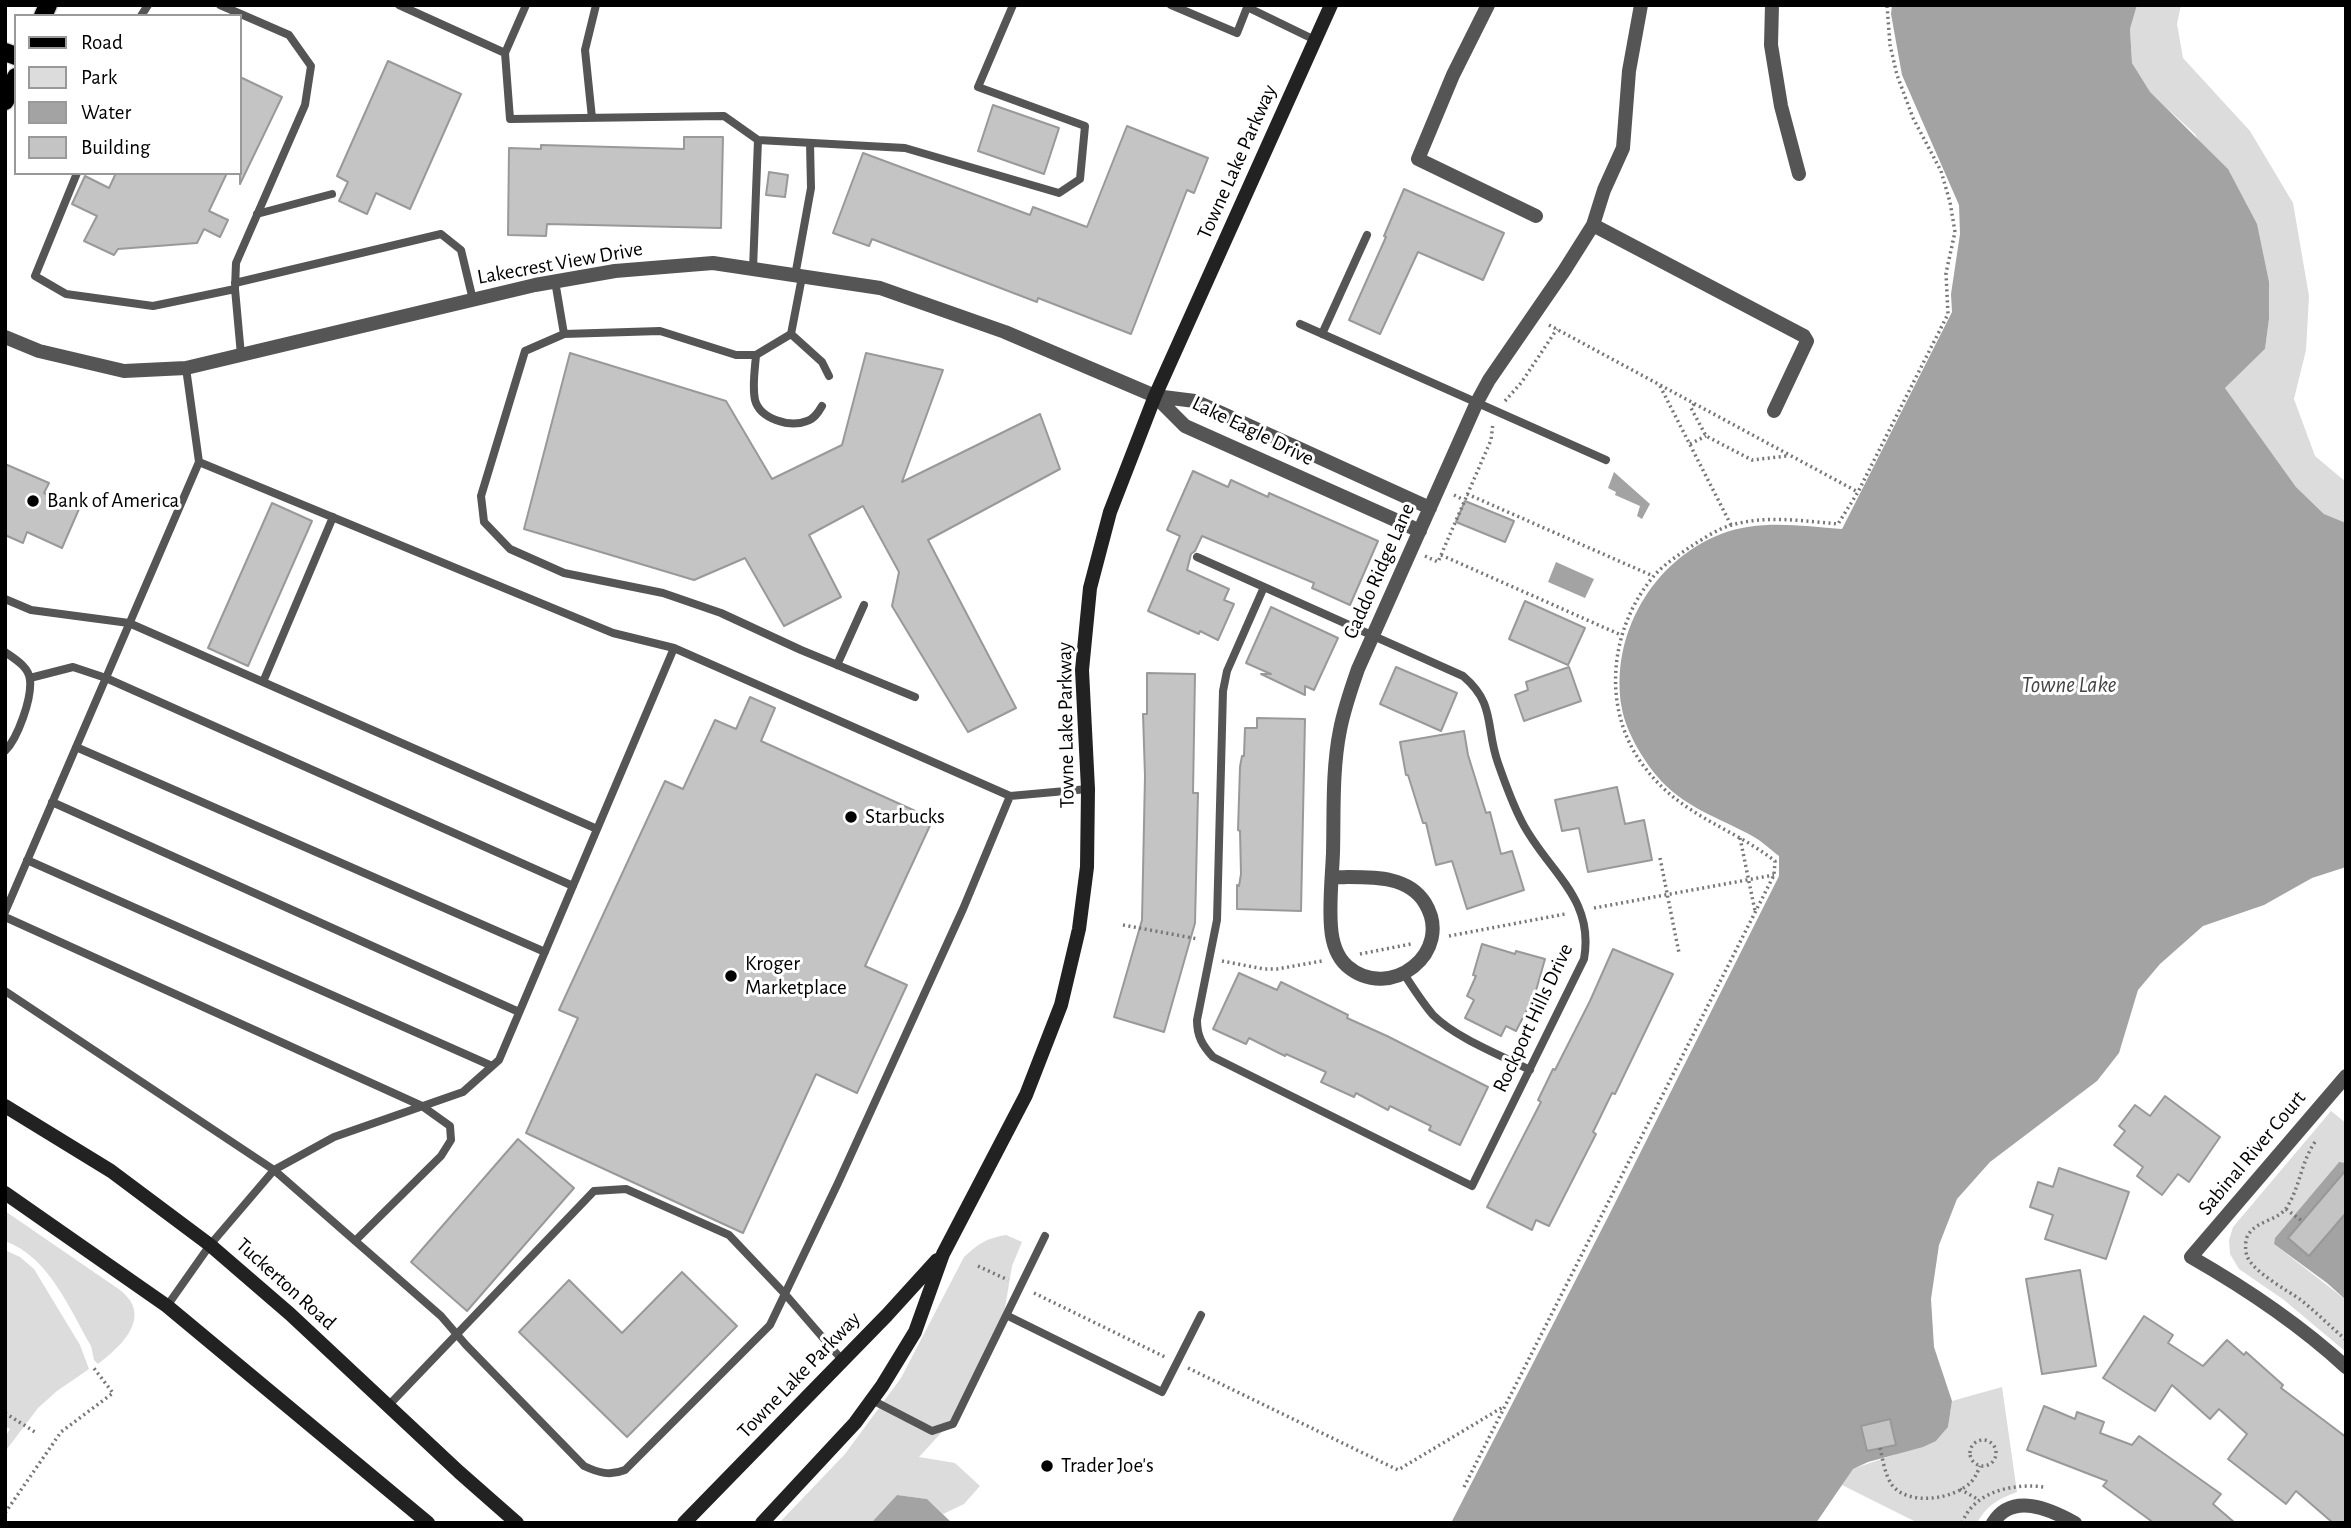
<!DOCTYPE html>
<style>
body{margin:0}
#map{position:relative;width:2351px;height:1528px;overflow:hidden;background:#fff;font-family:"Alegreya Sans",sans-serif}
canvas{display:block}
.frame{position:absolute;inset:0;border:7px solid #000;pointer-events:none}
.legend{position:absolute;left:14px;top:14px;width:228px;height:161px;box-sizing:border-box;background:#fff;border:2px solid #999;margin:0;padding:9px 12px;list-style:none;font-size:21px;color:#000}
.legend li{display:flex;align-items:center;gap:14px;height:35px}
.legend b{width:35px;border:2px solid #999}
</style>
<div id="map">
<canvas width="2351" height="1528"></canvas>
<div class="frame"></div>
<ul class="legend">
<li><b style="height:9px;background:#000"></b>Road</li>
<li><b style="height:19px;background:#dcdcdc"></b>Park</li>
<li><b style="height:19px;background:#a3a3a3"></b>Water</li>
<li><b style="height:19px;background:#c4c4c4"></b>Building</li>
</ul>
</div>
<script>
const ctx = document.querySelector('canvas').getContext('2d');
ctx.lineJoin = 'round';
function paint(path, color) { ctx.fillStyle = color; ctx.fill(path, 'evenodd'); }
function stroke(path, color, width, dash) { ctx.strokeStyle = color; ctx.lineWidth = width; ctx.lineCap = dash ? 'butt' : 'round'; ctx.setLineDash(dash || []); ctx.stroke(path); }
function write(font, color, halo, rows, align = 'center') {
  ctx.font = font + ' "Alegreya Sans",sans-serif'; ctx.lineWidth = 6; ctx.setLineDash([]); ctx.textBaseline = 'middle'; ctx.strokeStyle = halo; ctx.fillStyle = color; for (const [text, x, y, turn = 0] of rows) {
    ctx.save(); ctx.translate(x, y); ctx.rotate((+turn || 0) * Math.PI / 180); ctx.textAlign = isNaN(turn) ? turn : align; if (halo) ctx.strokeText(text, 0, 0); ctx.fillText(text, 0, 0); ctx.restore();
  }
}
paint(new Path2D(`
 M2137 5H2181L2177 24 2183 58 2250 131 2293 203 2309 296 2306 350 2294 399 2315 456 2346 482V523L2324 514 2296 487 2225 388 2265 349 2269 319V282L2195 134 2149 92 2132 63 2130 29Z
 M2331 1111 2346 1123V1163H2338L2275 1238 2274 1244 2346 1300V1352L2284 1300 2239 1269 2230 1254 2229 1240 2233 1227Z
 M5 1211 120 1290C153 1316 123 1345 98 1364L94 1360 91 1346C69 1308 49 1257 5 1241Z
 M1006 1235 1022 1242 1012 1266 1003 1320 963 1409 919 1457 955 1463 980 1486 964 1504 943 1514 927 1499 897 1495 871 1523H779L845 1454 901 1378 964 1257C978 1244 987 1238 1006 1235Z
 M5 1250 20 1257 34 1269 80 1345 89 1369 57 1391 38 1408 7 1449 5 1437 10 1429 5 1426Z
 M2002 1387 2017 1492C1997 1500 1988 1504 1977 1523H1918L1842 1485 1852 1469 1936 1441 1948 1427 1952 1401Z`), '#dcdcdc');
paint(new Path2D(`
 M1892 5H2137L2130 29 2132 63 2150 92 2228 169 2257 224 2269 282V319L2265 349 2225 388 2296 487 2324 514 2346 523V867L2312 878 2264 905 2203 926 2160 964 2138 990 2119 1053 2097 1081 1990 1162 1957 1199 1939 1245 1931 1299 1934 1347 1952 1401 1948 1427 1936 1441 1923 1447 1868 1462 1853 1469 1816 1523H1451L1608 1217 1779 876V856C1771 850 1763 842 1754 837 1719 817 1683 808 1656 775 1642 758 1626 731 1622 709 1609 636 1652 561 1721 534 1760 519 1802 526 1842 529L1952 312 1951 294 1960 234 1959 205 1902 75 1891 14Z
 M1614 472 1650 504 1642 519 1637 516 1640 506 1615 495 1616 492 1608 488Z
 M1556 562 1594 579 1585 598 1548 582Z
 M2339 1162 2346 1163V1300L2327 1283 2274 1244 2275 1238Z
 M897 1495 927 1499 952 1523H871Z`), '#a3a3a3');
const building = new Path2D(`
 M388 61 461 94 410 209 376 193 367 214 339 201 348 182 337 176Z
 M240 77 282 97 240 184Z
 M993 105 1059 128 1044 174 978 151Z
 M1127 126 1208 158 1194 193 1187 190 1131 334 1038 298 1037 302 872 239 869 246 833 233 863 153 1030 215 1033 207 1087 227Z
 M684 137H723L721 228 547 224 546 236 508 235 509 148 541 149V145L684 149Z
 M769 172 788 175 785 197 766 195Z
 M116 173H227L209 211 228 220 220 237 204 229 197 243 118 249 114 255 84 241 97 216 72 204 85 176 109 188Z
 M1404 189 1504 233 1483 280 1418 252 1380 334 1349 320 1386 237 1384 236Z
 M570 353 726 401 772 479 842 445 866 353 943 370 902 482 1040 414 1060 469 928 540 1016 708 968 732 892 606 899 572 863 506 809 535 841 597 784 626 745 558 694 580 524 529Z
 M5 464 49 483 44 493 79 509 62 548 27 532 23 543 5 535Z
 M1193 471 1228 487 1231 480 1268 497 1269 493 1378 541 1350 605 1312 588 1314 583 1202 536 1195 551 1191 554 1187 570 1229 589 1224 600 1234 604 1218 640 1200 631 1199 634 1148 611 1180 536 1167 530Z
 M1465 501 1514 521 1505 542 1456 522Z
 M272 503 312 521 248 666 208 648Z
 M1525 601 1585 628 1568 665 1509 639Z
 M1271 607 1338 638 1314 690 1305 686V695L1261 674H1271L1246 663Z
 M1396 667 1457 693 1441 731 1380 704Z
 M1569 667 1581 701 1524 721 1515 695 1528 690 1526 682Z
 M1147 673 1195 674 1193 793H1198L1195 923 1164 1032 1114 1017 1142 920 1145 776 1143 714H1147Z
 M750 697 775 708 761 741 933 819 865 966 907 985 857 1093 816 1074 743 1233 526 1133 578 1018 559 1010 665 781 683 789 715 720 736 729Z
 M1257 718 1305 719 1301 911 1237 909V885L1239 886 1241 874 1240 831 1238 830 1240 767 1242 756H1244L1245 728H1257Z
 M1464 731 1468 755 1486 813 1490 812 1501 854 1512 851 1524 890 1467 909 1452 861 1436 865 1426 823H1423L1408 775H1406L1400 742Z
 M1617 787 1625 824 1644 820 1652 860 1588 872 1579 828 1562 831 1555 800Z
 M1482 944 1515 954 1516 951 1545 959 1535 994 1516 1031 1506 1026 1501 1036 1465 1018 1474 1000 1467 996 1476 976 1473 975Z
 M1613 949 1673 974 1615 1094 1612 1093 1593 1132 1596 1134 1549 1226 1536 1220 1532 1230 1487 1207 1541 1102 1538 1100 1553 1069 1555 1070 1590 1001Z
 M1239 973 1277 990 1281 982 1348 1015 1347 1018 1387 1036 1488 1087 1460 1145 1429 1130 1431 1126 1390 1106 1388 1110 1356 1093 1354 1097 1321 1082 1326 1072 1286 1054 1285 1056 1249 1038 1246 1044 1213 1029Z
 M2165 1096 2220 1137 2189 1182 2178 1174 2162 1195 2137 1176 2143 1167 2114 1145 2125 1131 2119 1126 2135 1105 2150 1116Z
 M518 1139 574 1188 467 1311 411 1262Z
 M2059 1168 2129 1192 2106 1259 2045 1239 2053 1215 2030 1207 2038 1182 2053 1187Z
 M2346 1170V1213L2309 1256 2288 1238Z
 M2080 1270 2096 1366 2042 1374 2026 1279Z
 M682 1272 737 1326 627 1437 519 1332 569 1280 622 1333Z
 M2144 1316 2173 1335 2168 1343 2203 1366 2227 1340 2244 1355 2246 1352 2283 1385 2281 1388 2346 1437V1523H2333L2296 1491 2286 1504 2228 1459 2247 1434 2219 1409 2210 1419 2172 1385 2155 1411 2103 1378Z
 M2044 1406 2075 1419 2077 1412 2104 1422 2100 1433 2132 1445 2139 1436 2221 1494 2213 1504 2235 1523H2154L2103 1486 2107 1481 2027 1450Z
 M1890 1419 1896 1445 1867 1451 1861 1426Z`);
paint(building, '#c4c4c4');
stroke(building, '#999', 2);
const primary = new Path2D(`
 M43 16 48 5
 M5 52 16 56
 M5 101 16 77`);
stroke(primary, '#dbdbdb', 21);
stroke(new Path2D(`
 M1549 325 1858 492
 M1660 386 1731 525
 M1505 401 1521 383 1557 329
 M1694 404 1691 408 1706 436 1752 460 1787 456
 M1690 444 1706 436
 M1467 494 1653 576
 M1454 495 1464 500
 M1441 555 1621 635
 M1425 556 1438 562 1491 440 1493 423
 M1740 838 1755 911
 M1660 858 1679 953
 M1594 908 1774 875
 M1123 925 1198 939
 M1449 936 1565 914
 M1360 954 1411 944
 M1222 961 1264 969H1277L1322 961
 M2315 1142C2301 1162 2300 1187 2287 1207 2278 1221 2257 1220 2248 1235 2245 1240 2245 1250 2247 1256 2253 1272 2287 1290 2301 1300 2317 1313 2331 1327 2346 1340
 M2286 1209 2302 1221
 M978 1266 1008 1280
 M1034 1293 1165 1357
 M1188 1368 1398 1470 1503 1407
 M5 1413 35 1432
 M1970 1453a13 13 0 1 1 26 0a13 13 0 1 1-26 0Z
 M1880 1448C1883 1460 1885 1475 1892 1485 1909 1507 1956 1499 1972 1481 1976 1476 1978 1471 1980 1466
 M1464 1487 1774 875 1775 861C1731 827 1682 816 1646 769 1601 713 1608 631 1653 577 1663 565 1677 556 1690 547 1703 539 1717 529 1732 525 1765 515 1804 521 1838 524L1858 492 1948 314 1946 273 1955 232 1950 202 1941 171 1913 118 1897 75 1890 45 1887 5
 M1960 1489 1979 1500
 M5 1513 61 1432 113 1393 93 1367
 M1962 1523C1974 1491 2014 1483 2044 1487`), '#777', 3.5, [2, 3.5]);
stroke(new Path2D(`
 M220 5 289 35 311 66 305 105 236 263 235 289
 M399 5 505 53 510 119 724 116 758 140 905 148 1059 193 1080 179 1085 126 978 87 1013 5
 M1171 5 1237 33 1248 5
 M1247 7 1315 40
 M141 16 148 5
 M505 53 526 5
 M592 118 585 50 596 5
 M77 173 35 276 66 294 153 306 235 289 241 355
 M257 214 332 194
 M753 269 758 140
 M795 276 811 188 810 143
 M802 277 791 334 756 355H736L660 331 564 334 525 351 481 496 484 522 510 549 564 573 663 593 721 613 801 650 915 697
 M555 281 564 334
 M235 283 441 234 461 250 473 300
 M1300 324 1606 460
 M791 334 822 362 829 376
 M1322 334 1367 235
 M756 355C755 369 752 386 755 400 760 419 790 428 807 421 814 419 818 413 822 406
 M186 368 199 462 613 633 674 648
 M1197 557 1463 676C1496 704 1485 726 1498 763 1505 783 1512 803 1522 822 1547 871 1595 897 1584 959L1472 1186 1213 1057C1202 1045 1197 1036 1197 1020L1217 920 1223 691 1227 671 1264 587
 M5 599 31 610 129 623 263 682 333 517
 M5 652C15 659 29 667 30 680 32 698 18 738 5 751
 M837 665 864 605
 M30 678 73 667 106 678 573 886
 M263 682 597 829
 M76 747 545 952
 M52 802 519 1012
 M27 860 492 1066
 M5 912 199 462
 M5 917 422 1106 450 1126 451 1140 441 1156 355 1241
 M1404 974C1413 988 1422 1002 1433 1015 1456 1038 1500 1055 1530 1070
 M5 991 274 1170 441 1316 466 1345 584 1466C599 1473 610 1476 625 1470L770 1325 838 1183 963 909 1010 796
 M167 1306 210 1245 274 1170 334 1137 463 1092 499 1060 674 648 1010 796 1088 789
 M1008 1316 1162 1392 1201 1315
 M872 1400 932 1431 953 1424 1045 1236
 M388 1406 594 1191 626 1189 729 1235 785 1294 843 1361`), '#555', 8);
stroke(new Path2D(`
 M1488 5 1453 75 1418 159 1536 216
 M1772 5 1771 45 1781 106 1799 174
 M1593 225 1804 336 1807 341 1774 411
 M5 337 39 351 124 371 186 368 535 285 615 271 713 263 880 288 1005 332 1155 396 1195 401 1430 508
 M1155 396 1185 426 1420 531
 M1332 877C1363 878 1406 872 1425 903 1455 952 1390 1003 1347 966 1336 956 1332 941 1331 927 1329 903 1332 877 1333 853 1334 812 1332 770 1340 730 1344 709 1351 689 1358 669L1477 402 1489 380 1564 271 1593 225 1604 190 1623 148 1629 71 1641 5
 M2346 1076 2191 1257C2247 1289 2298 1323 2346 1367
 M1993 1523C2012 1492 2050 1509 2075 1523`), '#555', 14);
stroke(new Path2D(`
 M5 1106 111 1171 210 1245 290 1314 459 1472 517 1523
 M5 1193 167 1306 428 1523
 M684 1523 887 1315 937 1260
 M762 1523 855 1423 882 1386 915 1332 943 1254 1026 1095 1061 1005 1079 929 1087 867 1088 789 1082 670 1090 588 1110 512 1155 396 1331 5`), '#222', 14);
stroke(primary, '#000', 18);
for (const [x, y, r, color] of [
 [33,501,7,"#000"],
 [851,817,7,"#000"],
 [731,976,7,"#000"],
 [1047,1466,7,"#000"]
]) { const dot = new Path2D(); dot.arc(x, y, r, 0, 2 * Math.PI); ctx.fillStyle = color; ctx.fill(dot); stroke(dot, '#fff', 2.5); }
write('21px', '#000', '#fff', [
 ["Towne Lake Parkway",1237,162,-66],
 ["Lakecrest View Drive",560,263,-10],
 ["Lake Eagle Drive",1253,431,26],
 ["Caddo Ridge Lane",1379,571,-66],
 ["Towne Lake Parkway",1066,725,-91],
 ["Rockport Hills Drive",1533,1018,-65],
 ["Sabinal River Court",2252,1153,-50],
 ["Tuckerton Road",286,1284,42],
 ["Towne Lake Parkway",799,1375,-46]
]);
write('21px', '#000', '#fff', [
 ["Bank of America",47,501],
 ["Starbucks",865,817],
 ["Kroger",745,964],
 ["Marketplace",745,988],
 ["Trader Joe's",1061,1466]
], 'left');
write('italic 23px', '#444', '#fff', [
 ["Towne Lake",2069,685]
]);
</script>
